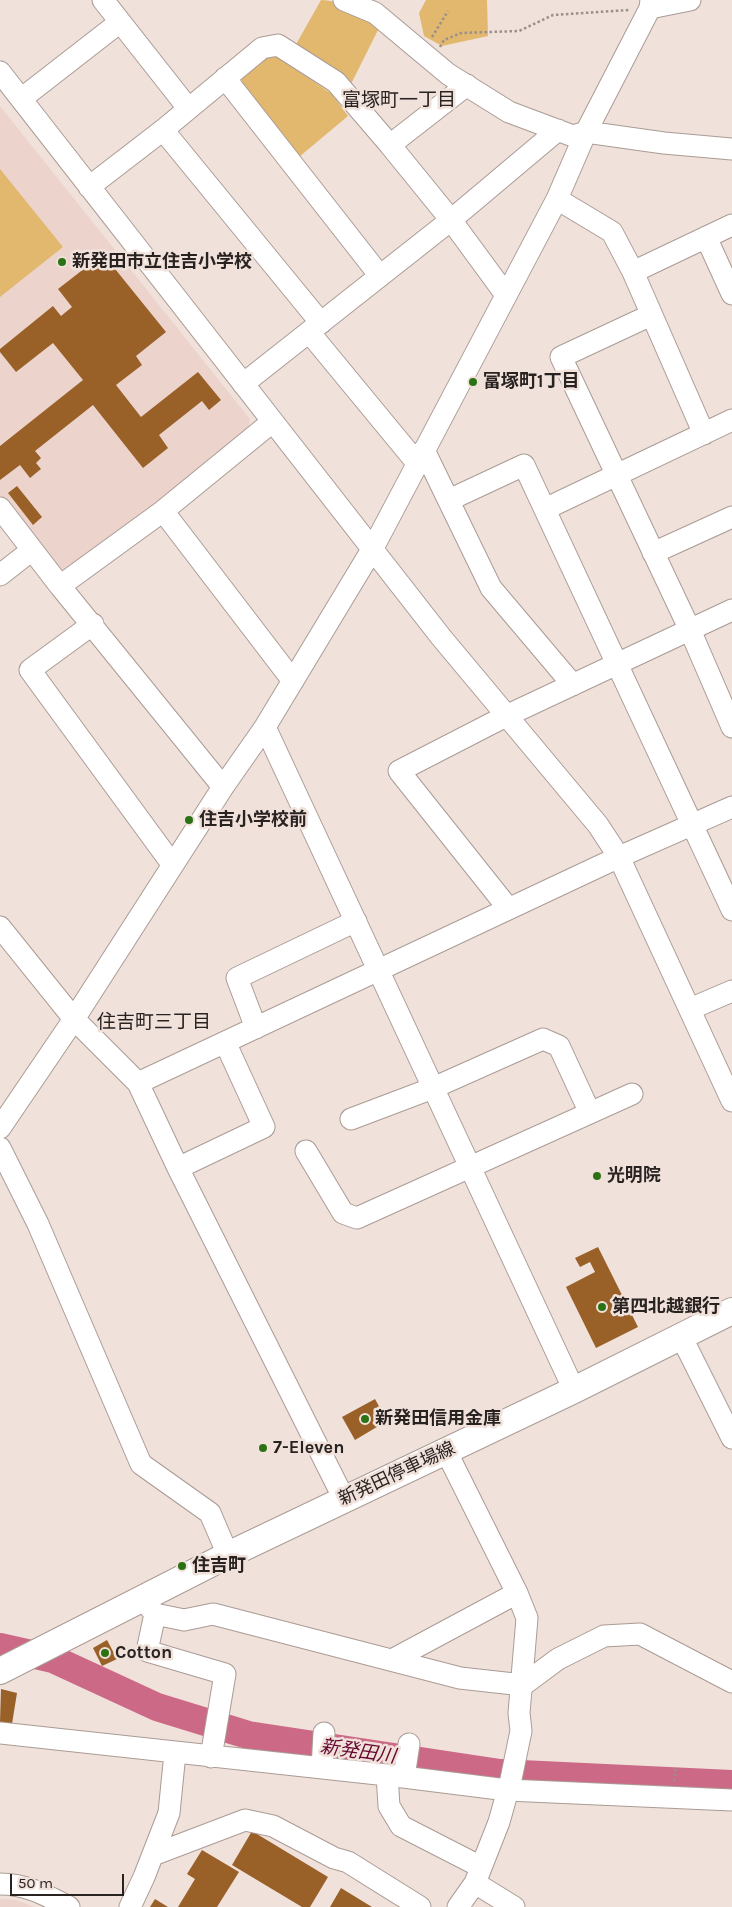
<!DOCTYPE html>
<meta charset="utf-8">
<style>
body{margin:0}
#map{position:relative;width:732px;height:1907px;overflow:hidden;background:#f1e1db;font-family:Karla,sans-serif}
canvas{display:block}
.scale{position:absolute;left:10px;top:1874px;width:114px;height:22px;box-sizing:border-box;border:2px solid #282220;border-top:0;padding-left:6px;font-size:15px;line-height:18px;white-space:nowrap;color:#282220;-webkit-text-stroke:4px #f1e1db;paint-order:stroke}
</style>
<div id="map">
<canvas width="732" height="1907"></canvas>
<div class="scale">50 m</div>
</div>
<script>
const ctx = document.querySelector('canvas').getContext('2d');
ctx.lineJoin = 'round';
function paint(path, color) { ctx.fillStyle = color; ctx.fill(path, 'evenodd'); }
function stroke(path, color, width, dash) { ctx.strokeStyle = color; ctx.lineWidth = width; ctx.lineCap = dash ? 'butt' : 'round'; ctx.setLineDash(dash || []); ctx.stroke(path); }
function write(font, color, halo, rows, align = 'center') {
  ctx.font = font + ' Karla,"Noto Sans JP",sans-serif'; ctx.lineWidth = 5; ctx.setLineDash([]); ctx.textBaseline = 'middle'; ctx.strokeStyle = halo; ctx.fillStyle = color; for (const [text, x, y, turn = 0] of rows) {
    ctx.save(); ctx.translate(x, y); ctx.rotate((+turn || 0) * Math.PI / 180); ctx.textAlign = isNaN(turn) ? turn : align; if (halo) ctx.strokeText(text, 0, 0); ctx.fillText(text, 0, 0); ctx.restore();
  }
}
paint(new Path2D(`
 M0 106 250 419 248 433 69 569 57 570 0 496Z
 M0 1899 17 1900 34 1907H0Z`), '#ecd4cc');
paint(new Path2D(`
 M321 0C342 0 363 15 380 26L350 86 294 48Z
 M426 0H487L488 36 442 46 424 36 419 13Z
 M274 54 332 94 348 116 299 157 242 88V74L264 57Z
 M0 169 63 247 0 297Z`), '#e2b86e');
stroke(new Path2D(`
 M0 1647 53 1659 157 1707 248 1735 500 1773 732 1784`), '#cc6986', 28);
paint(new Path2D(`
 M103 254 166 332 136 356 142 365 116 385 141 417 198 372 221 400 209 410 202 401 159 435 168 448 143 468 93 405 35 451 41 458 36 463 41 469 30 478 20 465 0 480V446L83 380 53 343 16 372 0 352V349L53 306 61 316 72 307 58 289Z
 M17 486 42 517 33 525 8 493Z
 M598 1247 638 1327 596 1348 566 1287 595 1272 590 1262 580 1267 575 1258Z
 M375 1399 387 1421 355 1440 342 1417Z
 M107 1640 117 1659 102 1666 93 1648Z
 M1 1689 17 1693 12 1724 0 1722Z
 M252 1831 328 1877 310 1907H302L232 1865Z
 M202 1850 239 1872 217 1907H178L195 1879 187 1874Z
 M341 1888 372 1907H330Z
 M155 1899 168 1907H150Z`), '#996028');
const minor = new Path2D(`
 M103 0 188 108
 M344 0 375 13 448 74 509 112 573 136 586 132 664 143 732 149
 M650 8 690 0
 M0 72 441 637 598 825 619 857 732 1101
 M225 78 380 276
 M21 99 120 22
 M163 130 321 323
 M390 145 467 85
 M89 187 163 130 262 48 278 45 336 82 390 145 451 220 506 295
 M557 199 612 232 633 272 704 434
 M706 237 732 294
 M633 272 732 225
 M651 315 561 357 690 630 732 727
 M309 332 417 463
 M243 384 451 220 558 130
 M424 450 491 588 573 685
 M449 500 524 465 732 910
 M0 508 60 586 223 787
 M545 509 732 420
 M163 511 293 681
 M653 553 732 517
 M0 575 32 550
 M60 586 163 511 272 422
 M93 624 30 670 172 864
 M265 727 574 1390
 M508 908 399 771 506 716 732 610
 M0 927 74 1019 138 1083 178 1168 344 1499
 M690 1009 732 991
 M256 1028 237 978 356 921
 M138 1083 619 857 732 807
 M351 1119 433 1088 543 1039 559 1046 590 1113
 M0 1128 74 1019 223 787 265 727 373 548 557 199 586 132 650 8 651 0
 M0 1148 38 1224 141 1464 210 1513 228 1555
 M306 1151 343 1213 357 1218 632 1094
 M178 1168 264 1127 225 1042
 M681 1336 732 1438
 M446 1451 517 1593 527 1618 519 1713 521 1731 511 1779 499 1822 475 1883 458 1907
 M143 1599 155 1614 184 1620 213 1614 460 1678 523 1685 558 1659 604 1636 640 1634 732 1682
 M155 1614 147 1651 225 1674 211 1757
 M392 1660 517 1593
 M0 1733 387 1775 507 1790 732 1800
 M322 1768 324 1733
 M387 1775 389 1806 401 1826 481 1867
 M404 1777 409 1744
 M153 1855 245 1820 273 1826 334 1858 348 1862 420 1907
 M475 1883 514 1907
 M0 1884C26 1884 46 1895 69 1907
 M130 1907 144 1877 169 1813 175 1753`);
const major = new Path2D(`
 M0 1671 228 1555 574 1390 732 1311`);
stroke(minor, '#aa9b95', 23);
stroke(major, '#aa9b95', 28);
stroke(new Path2D(`
 M432 37 448 11
 M440 47 444 40 461 33 519 31 553 15 629 10
 M674 1781 676 1769`), '#9b8f8b', 2.5, [2.5, 2.5]);
stroke(minor, '#fff', 21);
stroke(major, '#fff', 26);
for (const [x, y, r, color] of [
 [62,262,5,"#2a7213"],
 [473,382,5,"#2a7213"],
 [189,820,5,"#2a7213"],
 [597,1176,5,"#2a7213"],
 [602,1307,5,"#2a7213"],
 [365,1419,5,"#2a7213"],
 [263,1448,5,"#2a7213"],
 [182,1566,5,"#2a7213"],
 [105,1653,5,"#2a7213"]
]) { const dot = new Path2D(); dot.arc(x, y, r, 0, 2 * Math.PI); ctx.fillStyle = color; ctx.fill(dot); stroke(dot, '#f1e1db', 2); }
write('bold 18px', '#282220', '#f1e1db', [
 ["新発田市立住吉小学校",72,262],
 ["富塚町1丁目",483,382],
 ["住吉小学校前",199,820],
 ["光明院",607,1176],
 ["第四北越銀行",612,1307],
 ["新発田信用金庫",375,1419],
 ["7-Eleven",273,1448],
 ["住吉町",192,1566],
 ["Cotton",115,1653]
], 'left');
write('18px', '#282220', '#f1e1db', [
 ["新発田停車場線",397,1474,-25]
]);
write('19px', '#282220', '#f1e1db', [
 ["富塚町一丁目",399,101],
 ["住吉町三丁目",154,1023]
]);
write('italic 19px', '#650830', '#f1e1db', [
 ["新発田川",358,1752,8]
]);
</script>
